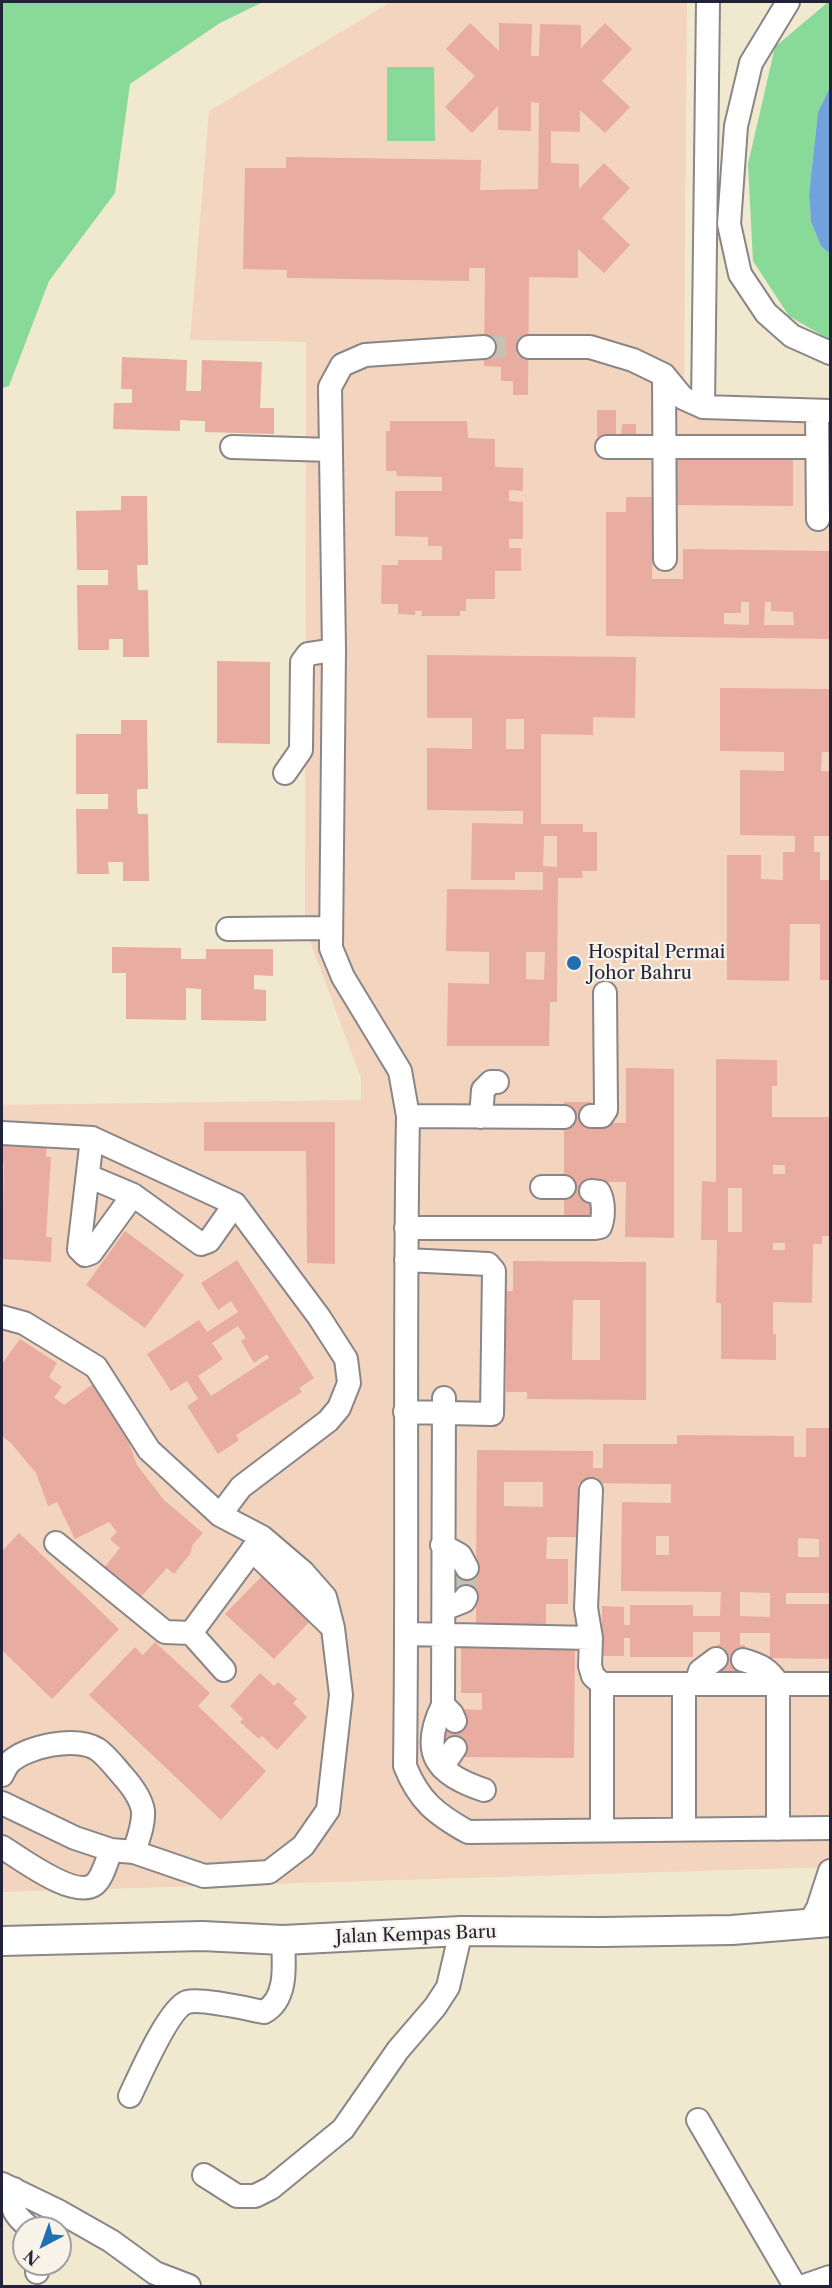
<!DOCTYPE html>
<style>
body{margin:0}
#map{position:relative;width:832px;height:2288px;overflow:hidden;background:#f1e8d0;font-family:"Libre Caslon Text",serif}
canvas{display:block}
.frame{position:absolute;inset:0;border:3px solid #22223b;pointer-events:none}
.north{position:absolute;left:12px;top:2216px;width:60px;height:60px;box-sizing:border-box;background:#f7f3e8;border:2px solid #a29fa3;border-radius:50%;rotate:221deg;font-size:16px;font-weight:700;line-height:24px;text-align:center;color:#22223b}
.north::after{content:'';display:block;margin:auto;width:21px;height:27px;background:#1f6fb2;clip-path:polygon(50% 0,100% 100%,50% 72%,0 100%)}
</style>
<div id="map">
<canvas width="832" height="2288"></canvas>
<div class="frame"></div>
<div class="north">N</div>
</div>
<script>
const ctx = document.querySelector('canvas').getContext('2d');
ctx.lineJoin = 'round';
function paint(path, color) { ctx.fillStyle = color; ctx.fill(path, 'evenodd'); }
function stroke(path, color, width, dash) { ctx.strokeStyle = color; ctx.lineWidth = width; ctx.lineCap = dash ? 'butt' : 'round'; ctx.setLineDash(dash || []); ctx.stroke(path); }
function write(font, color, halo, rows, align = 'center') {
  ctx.font = font + ' "Libre Caslon Text",serif'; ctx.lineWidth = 4.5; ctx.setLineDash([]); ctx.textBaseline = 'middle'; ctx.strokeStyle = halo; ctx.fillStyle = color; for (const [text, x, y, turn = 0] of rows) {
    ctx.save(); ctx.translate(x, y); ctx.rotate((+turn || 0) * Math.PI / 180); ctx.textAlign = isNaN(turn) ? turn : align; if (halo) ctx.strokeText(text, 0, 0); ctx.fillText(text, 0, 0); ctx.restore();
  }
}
paint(new Path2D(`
 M391 2H687L684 398 830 402V1867L2 1892V1105L361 1100V1078L305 928 306 342 190 340 209 111Z`), '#f3d4bf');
paint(new Path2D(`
 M2 2H263L220 23 130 84 115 193 49 281 9 386 2 388Z
 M828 2H830V87L818 112 809 194 811 222 821 246 830 254V340L789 316 753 261 748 164 775 47Z
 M387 67H434L435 141H387Z`), '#89d999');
paint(new Path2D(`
 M830 87V254L821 246 811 222 809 194 818 112Z`), '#71a2db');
paint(new Path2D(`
 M470 23 499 51V23L532 24 531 56H539L540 24 581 25V48L605 23 632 49 602 81 630 107 605 133 580 110V132L551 131V163L579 164V189L604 163 630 188 602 218 630 245 604 273 578 249V278L529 277 528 395H513V381H501V367L484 366 485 268H469V281L287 278V270L243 269 245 168H286V157L481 160 480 190 538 189 539 103 531 102V131L498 130V106L472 133 445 107 475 76 446 49Z
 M122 357 187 360 186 391H201L202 360 262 362 260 408H274V434L205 432V421H196L180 420V431L113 429 114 403H132V389H121Z
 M597 410H616V437H597Z
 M390 421H467L468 438 495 439V467L523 468V491L509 490V501L523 502V539H509V548H521V571H495V599H466V611H460V616H421L422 611H415V615L398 614V604H381L382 565H398V560H442V546H428V537L395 536V491H442V477L397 476 396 471H386V431H390Z
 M622 424H636V438H621Z
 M674 459 793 460V506L674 505Z
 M121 496H147L148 565H137L138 590H148L149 657H123V639H109V650H78L77 585H108V570H77L76 511 121 510Z
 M626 497H653L652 579H683V549L830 551V639L606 636V512H626ZM741 602H749V625L724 624V613H741ZM765 602H771V611L793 612 794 625H764Z
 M427 655 636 657 635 718 593 717V735L541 734V824H583V832H597V871H582L583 878H558L557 1002H550L549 1046H447L448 983 489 984V952L446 951 447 889 543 890V872H515V880H471L472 823 523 824V811L427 810V748L472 749V718H427ZM506 719H524V749H506ZM544 836H557V867L543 866ZM526 952H545L544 980 526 979Z
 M217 661 270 662V744L217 743Z
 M720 688 830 689V752H822L821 771H830V836H814V852H820V880H830V980H820V924H790L789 981 727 980V855H761V879L783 880V852H795V836L740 835V770L784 771V752L720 751Z
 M121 720H147L148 789H137V803L138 814H148L149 881H123V862H108L109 874H77L76 809H108V794H76V734H121Z
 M112 947 181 948V959H206V949H273V976L254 975V989L266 990V1021L201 1020V989L186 988V1020L126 1019V973H112Z
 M716 1059 777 1060V1086H772V1117H830V1236H822V1244H813L812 1303 773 1302V1334H776V1360L721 1359V1303H716L717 1240H701L702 1181 716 1182ZM773 1165H785V1174H773ZM728 1188H742V1232H728ZM773 1243H785V1250H773Z
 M626 1068 674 1069V1238L625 1237 626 1182H591L590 1218 564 1217V1102H591V1123H626Z
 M204 1122H335V1264L307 1263 306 1151H204Z
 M2 1137 47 1140 46 1157H51L46 1237H52L51 1262 2 1259 4 1163H2Z
 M125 1231 184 1275 145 1328 86 1285Z
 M237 1260 314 1378 299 1388 302 1392 236 1435 239 1440 218 1454 187 1406 198 1399 187 1381 171 1391 147 1354 199 1320 207 1332 238 1312 231 1301 218 1310 201 1283ZM238 1326 246 1338 241 1341 254 1363 267 1354 269 1358 211 1396 198 1376 223 1359 212 1343Z
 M513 1261 646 1262V1400L527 1399V1392H506V1291H513ZM573 1300H600V1360H572Z
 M20 1339 57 1363 49 1377 62 1387 54 1397 64 1405 93 1384 120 1418 137 1465 164 1500 203 1533 193 1544 190 1554 174 1574 167 1568 138 1600 103 1569 120 1548 110 1539 117 1532 109 1522 75 1539 57 1502 48 1506 36 1473 11 1443 2 1436V1364Z
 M806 1428H830V1593H786V1604H830V1659L770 1658V1633H740V1645H745V1678L717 1677V1645L720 1644V1632H693V1657H630V1638H624V1656H602V1606L624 1607V1625H630V1605H693V1616H720L721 1592 621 1591 622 1502 671 1503V1484L578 1483V1537H547L546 1559H568V1604H546V1625L476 1624V1598H450V1572H476L477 1450 593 1451V1468H603V1444H677V1435L794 1436V1457H806ZM504 1482H543V1507L504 1506ZM656 1536H669V1555H656ZM798 1538 819 1539V1557H798ZM740 1592 770 1593V1617L740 1616Z
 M19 1533 119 1629 52 1699 2 1650V1551Z
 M263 1575 311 1620 274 1659 225 1614Z
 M155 1642 210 1693 198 1706 266 1771 221 1820 89 1695 135 1647 143 1655Z
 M461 1646 575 1647 574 1758 463 1757V1748H441V1721H463V1709L482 1710V1693H461Z
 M260 1673 274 1686 278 1682 297 1699 293 1703 307 1717 277 1750 262 1736 259 1739 240 1722 243 1719 230 1706Z`), '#e8aca0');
stroke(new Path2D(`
 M484 347H529
 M466 1597 467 1568`), '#c8c0b2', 22, [22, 11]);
const minor = new Path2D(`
 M788 2 751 63 736 126 729 224 740 274 766 313 792 336 830 353
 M484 347 365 355 342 365 330 387 334 650 331 948 343 977 400 1071 408 1116C404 1332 408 1549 405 1766 419 1801 436 1814 468 1832L830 1828
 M529 347H590L633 360 664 375 683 398 703 407 830 411
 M664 375 665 559
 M703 407 708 2
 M817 411 818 519
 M232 447 331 450
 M607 447H817
 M285 773 301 750 302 662 308 654 334 650
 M228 929 330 928
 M408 1116 564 1117
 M591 1116H602L606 1110 605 993
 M481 1117 483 1090 491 1082H497
 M2 1133 92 1138 235 1204 319 1317 346 1359 349 1383 339 1408 328 1421 241 1487 220 1515
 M92 1138 79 1249 85 1255 91 1253 133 1195
 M88 1176 133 1195 201 1244 209 1241 235 1204
 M542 1187H564
 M406 1228H595L600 1227C604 1218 604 1201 599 1192L591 1191
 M2 1317 24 1323 96 1367 149 1450 220 1515 262 1537 303 1572 325 1597 333 1628 341 1695 328 1810 303 1846 269 1872 204 1876 134 1852 111 1850 75 1838 2 1803
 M444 1398 443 1705C419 1754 437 1774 484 1790
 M405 1412 492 1414 494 1271 488 1264 406 1260
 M591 1490 586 1608 591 1638 590 1666 593 1676 602 1684H778V1829
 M56 1543 165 1632 191 1633 262 1537
 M442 1545 460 1555 467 1568
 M252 1550 332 1627
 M444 1609 464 1601 466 1597
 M191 1633 224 1670
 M407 1634 591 1638
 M743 1660C760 1665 769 1669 778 1684H830
 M684 1684V1829
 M696 1684 700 1671 716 1659
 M443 1705 452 1714 455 1721
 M442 1767 455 1748
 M2 1775C4 1771 6 1767 9 1763 26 1746 76 1736 97 1749 106 1755 115 1767 122 1775 131 1785 141 1798 143 1811 144 1825 138 1839 134 1852
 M602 1830V1684
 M2 1847C20 1858 75 1900 95 1884 103 1877 107 1860 111 1850
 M810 1922 818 1908 830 1871
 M130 2096C139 2077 169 2008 187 2002 201 1998 248 2009 264 2012 288 1999 284 1964 283 1940
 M698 2120 795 2286
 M204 2175 237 2196H255L271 2188 343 2129 398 2050 435 2007 448 1987 461 1931
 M2 2184 60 2212 111 2241 155 2273 189 2286
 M14 2189C10 2209 14 2215 30 2228
 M37 2272 39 2264
 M804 2286 830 2277`);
const major = new Path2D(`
 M2 1941 202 1936 283 1940 461 1931 601 1932 732 1930 830 1922`);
stroke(minor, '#8a8586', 26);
stroke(major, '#8a8586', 32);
stroke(minor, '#fff', 22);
stroke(major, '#fff', 28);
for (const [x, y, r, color] of [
 [574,963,8,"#1f6fb2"]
]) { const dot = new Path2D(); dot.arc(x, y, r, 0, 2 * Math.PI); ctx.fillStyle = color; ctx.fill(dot); stroke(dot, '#f7f3e8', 2); }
write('18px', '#22223b', '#f7f3e8', [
 ["Hospital Permai",588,953],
 ["Johor Bahru",588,974]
], 'left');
write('18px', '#22223b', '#f7f3e8', [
 ["Jalan Kempas Baru",416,1935,-2]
]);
</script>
